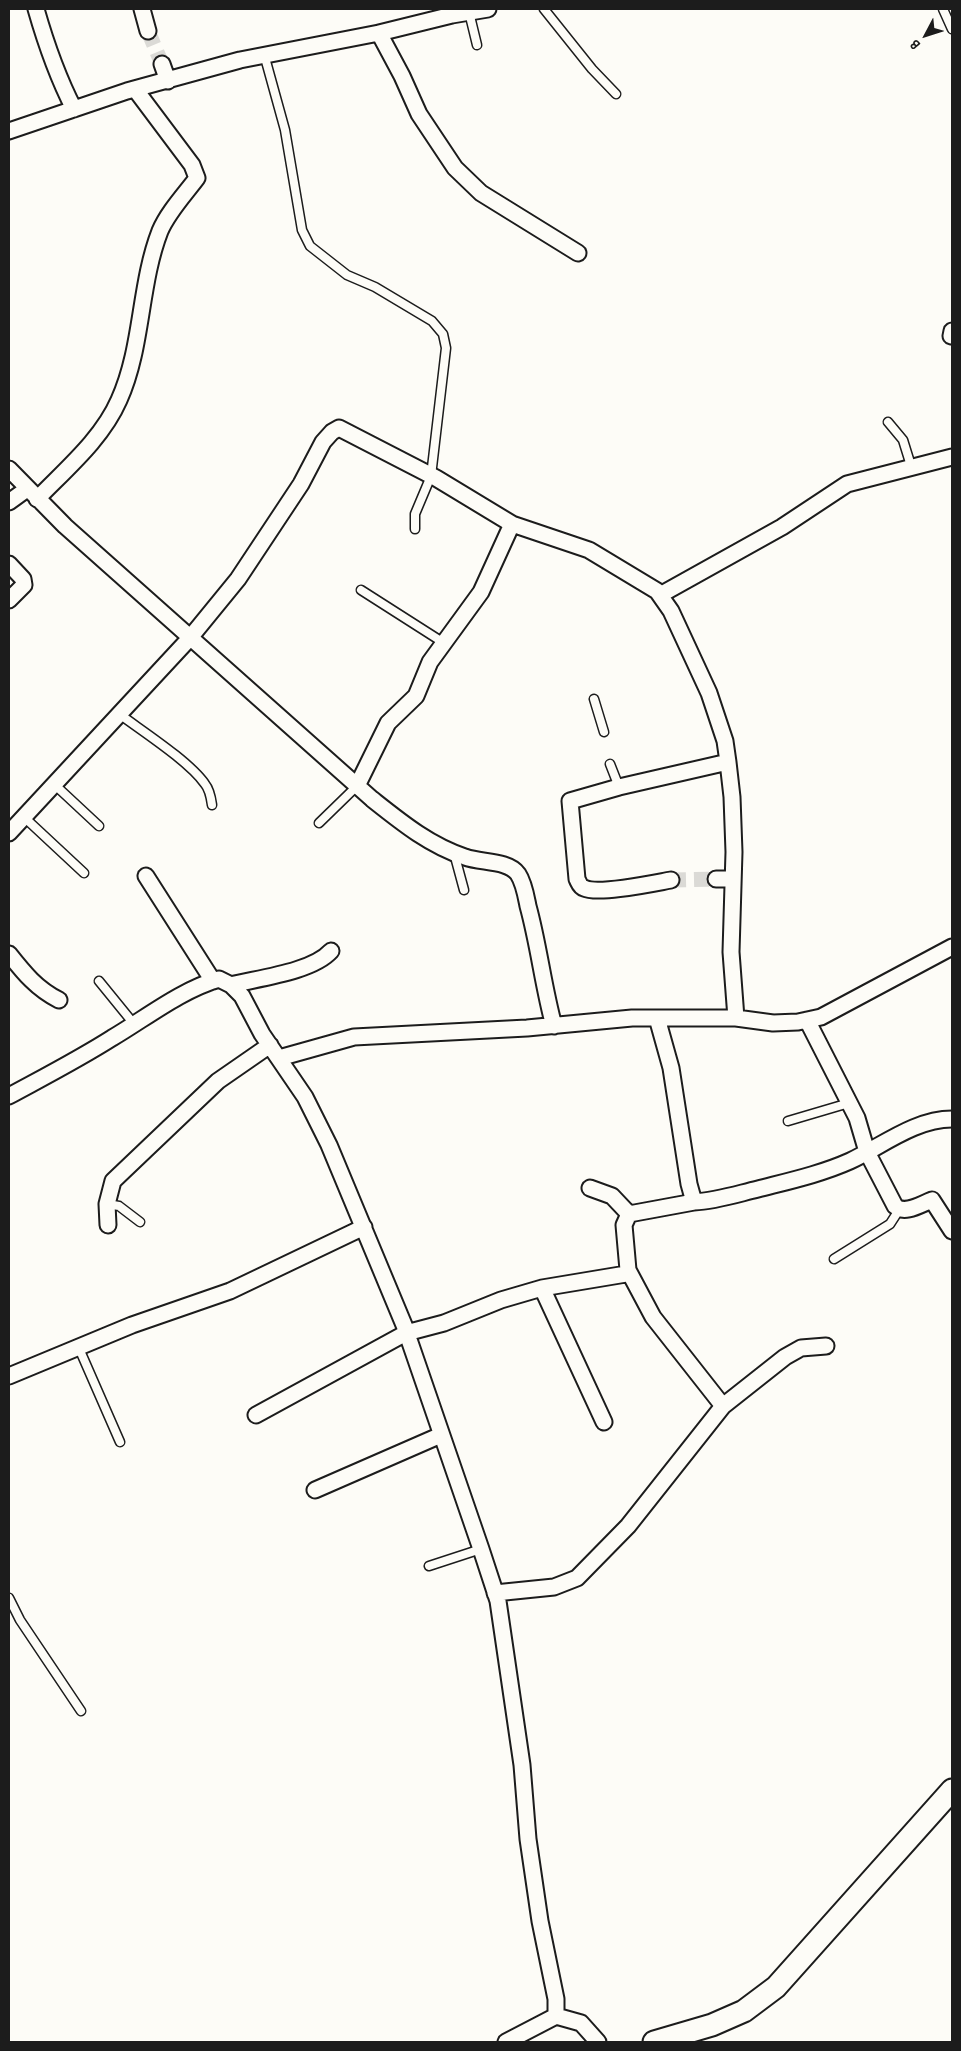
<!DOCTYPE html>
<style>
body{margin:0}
#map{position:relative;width:961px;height:2051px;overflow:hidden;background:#fdfcf7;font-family:"Patrick Hand",sans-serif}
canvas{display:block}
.frame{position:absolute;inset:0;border:10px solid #1c1c1c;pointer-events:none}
.north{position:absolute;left:901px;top:10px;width:50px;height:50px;-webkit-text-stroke:4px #fdfcf7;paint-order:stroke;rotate:230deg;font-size:14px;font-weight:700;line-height:20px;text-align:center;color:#1c1c1c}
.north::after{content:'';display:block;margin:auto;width:18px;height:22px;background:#1c1c1c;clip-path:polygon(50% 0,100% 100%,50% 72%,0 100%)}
</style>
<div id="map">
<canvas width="961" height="2051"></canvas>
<div class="frame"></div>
<div class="north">B</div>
</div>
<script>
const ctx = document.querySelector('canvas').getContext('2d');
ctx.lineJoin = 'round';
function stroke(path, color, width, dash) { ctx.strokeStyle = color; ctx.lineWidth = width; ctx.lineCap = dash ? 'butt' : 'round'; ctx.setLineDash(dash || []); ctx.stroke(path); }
stroke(new Path2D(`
 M148 31 162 64
 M671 880 716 879`), '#dbdad6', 15, [15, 8]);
const lane = new Path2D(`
 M544 9 592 69 616 94
 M943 9 952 29
 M469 12 477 45
 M264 54 285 130 302 230 310 246 347 275 375 287 432 321 443 334 446 348 431 476 415 514V529
 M888 422 903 440 912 469
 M361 590 444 643
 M594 699 604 732
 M118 713C142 731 189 761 205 784 210 790 211 798 212 805
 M610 764 619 787
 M55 785 99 826
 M25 818 84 873
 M319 823 357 786
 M454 853 464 890
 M99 981 134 1024
 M788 1121 849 1103
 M107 1204 119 1206 140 1222
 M834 1259 890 1224 899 1210
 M78 1346 120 1442
 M429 1566 481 1549
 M9 1598 20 1620 81 1711`);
const street = new Path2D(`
 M36 9C46 44 57 76 74 109
 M142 9 148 31
 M379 33 402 76 419 114 455 168 481 193 578 253
 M162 64 168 81
 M9 131 127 91 240 60 379 33 452 15 488 9
 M951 336 952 331
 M9 469 65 526 372 799C401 822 429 845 465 857 481 863 508 860 518 874 524 883 526 896 528 906 539 946 543 986 554 1026
 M37 499C66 469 102 439 119 400 143 347 139 285 160 231 168 212 185 194 197 178L192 165 135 89
 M9 502 27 489
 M9 564 23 579 24 585 9 600
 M660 595 782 527 847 484 952 457
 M728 762 732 797 734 852 731 952 736 1018
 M357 786 388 723 416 696 430 662 481 592 512 524 589 550 657 591 671 611 709 693 725 741 728 762 619 787 570 801 577 879C579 883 580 887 584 888 598 895 654 883 671 880
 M9 833 189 639 238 579 301 484 323 442 332 432 339 428 436 478 512 524
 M146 876 213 981
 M716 879H733
 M9 954C24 973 37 989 59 1000
 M231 985C259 978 312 972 331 951
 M657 1018 671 1068 689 1184 694 1202C716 1201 737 1194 758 1189 789 1181 821 1174 850 1161 882 1146 915 1119 952 1119
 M807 1020 857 1118 867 1152 895 1206C905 1215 921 1204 932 1200L952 1231
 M279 1058 354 1037 527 1028 632 1018H736L773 1023 798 1022 821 1017 952 947
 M9 1096C44 1077 79 1059 112 1038 146 1018 181 990 219 979L231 985 242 996 262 1034 305 1097 329 1145 404 1325 481 1549 498 1601 522 1765 528 1839 540 1921 556 1999V2016L581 2023 598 2042
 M590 1188 612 1196 629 1214
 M108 1225 107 1204 113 1181 218 1081 270 1045
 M542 1288 604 1422
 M9 1376 132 1325 230 1291 364 1227
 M723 1406 785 1357 801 1348 826 1346
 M256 1415 406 1333 444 1323 501 1300 542 1288 626 1274 628 1270 624 1225 629 1214 694 1202
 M315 1490 441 1435
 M495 1593 554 1587 577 1578 628 1526 723 1406 653 1317 628 1270
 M506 2042 556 2016`);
const secondary = new Path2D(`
 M654 2042 712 2025 744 2011 776 1987 952 1790`);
stroke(lane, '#1c1c1c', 11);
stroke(street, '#1c1c1c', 19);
stroke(secondary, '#1c1c1c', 25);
stroke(lane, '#fdfcf7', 8);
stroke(street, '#fdfcf7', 15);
stroke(secondary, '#fdfcf7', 21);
</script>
